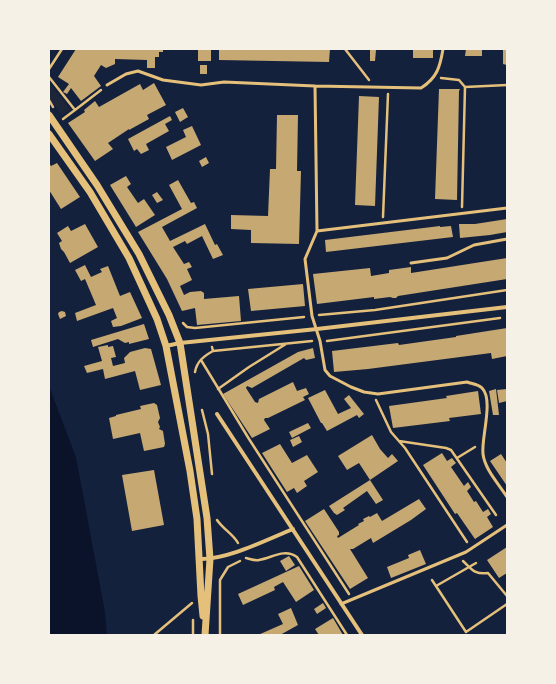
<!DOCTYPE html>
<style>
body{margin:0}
#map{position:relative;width:556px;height:684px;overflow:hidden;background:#14213d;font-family:"Public Sans",sans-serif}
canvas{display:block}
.frame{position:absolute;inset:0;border:50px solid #f6f1e7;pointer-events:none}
</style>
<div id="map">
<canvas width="556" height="684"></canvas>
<div class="frame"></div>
</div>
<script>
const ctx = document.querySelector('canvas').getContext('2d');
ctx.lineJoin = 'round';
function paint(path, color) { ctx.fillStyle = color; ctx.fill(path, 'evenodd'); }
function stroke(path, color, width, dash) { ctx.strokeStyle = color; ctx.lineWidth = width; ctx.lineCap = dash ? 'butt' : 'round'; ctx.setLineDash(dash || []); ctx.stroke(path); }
paint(new Path2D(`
 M49 82 70 110 62 115 49 98Z`), '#1d2539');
paint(new Path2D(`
 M49 386 76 457 105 612 107 635H49Z`), '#0b132b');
paint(new Path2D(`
 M76 49H163V52H159V57H155V68H147V60L115 59V64L106 68 101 65 94 76 101 86 81 101 71 88 67 94 63 92 69 84 58 77Z
 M198 49H211V61H198Z
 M219 49H330L329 62 219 60Z
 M413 49H433V58H413Z
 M466 49H482V56H465Z
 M503 49H507V65L503 64Z
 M370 50H376L375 61H370Z
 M200 65H207V74H200Z
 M154 83 166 105 147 115 149 119 129 130V129L108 143 113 149 95 161 68 123 85 112 84 110 95 101 99 107 140 84 143 90Z
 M439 89H460L459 91 457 200 435 199Z
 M359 96 379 97 375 206 355 205Z
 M183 108 188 117 180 122 175 112Z
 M277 115H298L297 171H301L299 244 251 243V230L231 229V215L268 216 270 169H276Z
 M170 116 172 120 165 124 169 131 146 144 149 150 141 154 137 149 134 151 128 139Z
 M192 126 201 145 172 160 166 147 186 137 183 130Z
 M206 157 209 163 202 167 199 161Z
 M49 163 51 166 57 163 80 197 61 209 49 190Z
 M126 176 131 184 127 187 138 203 144 199 155 215 136 227 110 185Z
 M178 180 191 203 194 202 197 208 162 227 170 241 205 224 215 245 217 244 223 255 213 259 202 236 187 244 185 241 173 247 184 264 189 262 192 267 187 269 192 280 180 286 184 295 190 292 201 291 204 293V299L239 296 241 321 197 325 195 308 182 311 167 279 138 232 182 209 169 185Z
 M157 192 163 200 157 203 152 195Z
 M507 219V232L490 235 460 238 459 224H475Z
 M85 224 98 247 70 263 64 252 61 249 59 243 62 241 57 233 68 226 71 231Z
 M440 226V227L451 226 453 237 326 252 325 240Z
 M507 258V279L398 296 396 298H393L390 297 374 299V297L317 304 313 274 370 268 371 276 389 273V270L411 267V273Z
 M85 265 91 277 102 272 100 269 108 266 120 296 130 292 142 318 121 326 113 327 111 321 117 318 113 308 77 321 75 313 96 305 85 279 81 281 75 270Z
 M303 284 305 306 251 311 248 289Z
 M62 311 65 312 66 316 60 319 58 314 59 312Z
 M144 324 149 339 129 344V342L125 343 118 339 93 347 91 340Z
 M507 328V356L492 359 491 353 368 369 334 372 332 351 398 343 399 345 456 337V336Z
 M108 345V347L113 346 116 357 111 358 113 366 125 363 124 358 130 352 145 348 151 349 161 385 140 390 135 371 105 379 103 369 87 373 84 366 102 361 98 347Z
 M313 348 315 358 306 360 304 358 252 388 247 386 246 388 255 402 258 403 259 399 293 382 297 391 306 388 309 394 303 397 305 400 268 418H265L264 420 270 429 252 438 223 394 298 352Z
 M496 389 499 415H493L489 391Z
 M507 389V401L499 403 497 390Z
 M325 390 338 414 351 408 344 399 349 395 364 414 359 418 357 415 327 431 322 423H321L308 398Z
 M478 391 481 414 449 418 450 421 393 428 389 406 447 398 446 396Z
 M154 403 157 405 160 418 158 422 160 427 159 429 163 431 165 444 164 447 144 451 140 433 113 439 109 418 116 416V415L141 409 140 406Z
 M308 423 311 428 292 438 289 432Z
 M372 435 380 449 388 458 392 454 398 461 370 480 359 463 347 470 338 456Z
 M299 436 302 442 293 447 290 440Z
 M280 444 292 463 307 455 318 472 304 481 307 486 297 493 294 488 287 492 262 453Z
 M442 453 447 461 452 458 456 463 451 467 464 486 468 482 471 487 467 491 474 502 476 501 483 512 488 509 491 514 487 517 493 527 475 539 457 513 455 514 423 465Z
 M501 454 507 463V486L490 461Z
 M154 470 164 525 132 531 122 475Z
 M370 480 383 500 376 504 367 491 343 508 345 510 337 515 334 513 329 506Z
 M419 499 426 509 411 520 373 543 371 538 353 549H350L368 578 350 589 305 521 324 509 339 532V535L337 536 338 538 359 525 358 524 364 521 363 519 369 516 370 517 377 513 382 521Z
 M507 547V573L499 578 487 560Z
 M420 550 426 564 391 578 387 567 409 558 408 555Z
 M289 556 295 565 286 571 280 561Z
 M299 566 314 590 296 602 283 582 274 587 275 590 243 605 238 594Z
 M323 603 326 608 317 614 314 609Z
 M291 608 298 625 280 635 277 634 274 635H258L283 624 278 614Z
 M333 618 343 635H319L315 629Z`), '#c6a872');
stroke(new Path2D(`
 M345 49 369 80
 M49 69 62 49
 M49 77 75 110 101 90
 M441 78 459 80 465 87 507 85
 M49 100 53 107
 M63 119 75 110
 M462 207 465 87
 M383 217 388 94
 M319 315 375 310 507 290
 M183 323 187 327 195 328 304 317
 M327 341 500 318
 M213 351 312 341
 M201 360 249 439 349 594
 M195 372C197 361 204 356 213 351L212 347
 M218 389 249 367 286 344
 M376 400 391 432 405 448 467 542
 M202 410 208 434 212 474
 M399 441 446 448 451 450 496 515
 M457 458 475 447
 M217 520C223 529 233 534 238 543
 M246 558C250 559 255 561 259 560 272 558 284 548 297 557L347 635
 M463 561C472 569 474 575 488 573L507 596
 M432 580 466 632 507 604
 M436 586 476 563
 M154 635 192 603
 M193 635V620
 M220 635V580L228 567 240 561`), '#e5c07b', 2.5);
stroke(new Path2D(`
 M443 49C440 67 437 78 421 88L315 86 317 231 305 259 312 316 320 341 325 370 330 376 351 387 364 392 378 394 467 382C472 384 478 384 482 388 494 400 481 438 483 454 485 470 499 484 507 497
 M107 85 126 74 138 71 163 80 201 85 224 82 315 86
 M317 231 507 208
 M411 263 447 258 474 245 507 239
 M341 604 466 552 507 525`), '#e5c07b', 3);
stroke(new Path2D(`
 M166 346 180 343 317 329 507 307
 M217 414 362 635
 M199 559C227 560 266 540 293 529`), '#e5c07b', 4);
stroke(new Path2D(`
 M49 115 97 185 139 254 169 315 180 343 207 518 210 559 205 635
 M49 134 90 192 129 258 157 319 166 346 190 471 197 519 201 596 203 616`), '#e5c07b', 7);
</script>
